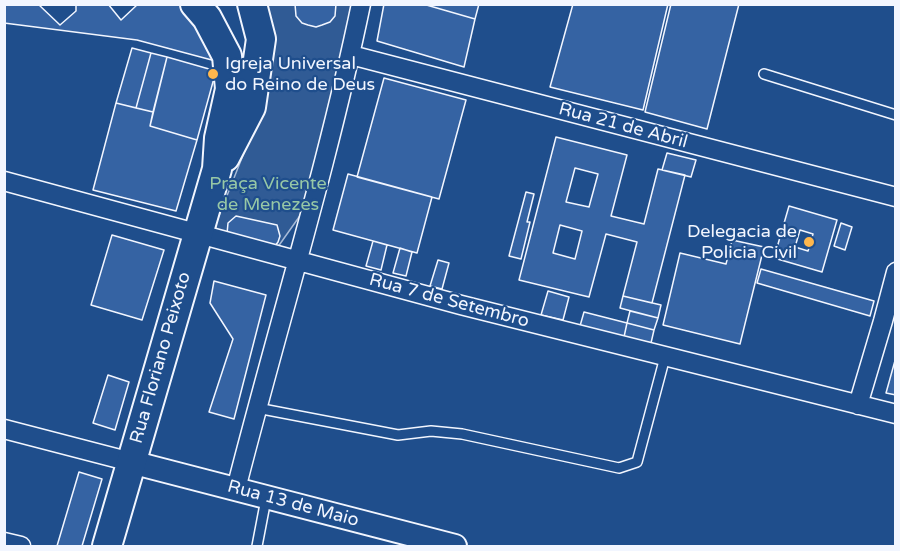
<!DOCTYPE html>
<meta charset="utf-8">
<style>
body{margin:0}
#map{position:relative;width:900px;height:551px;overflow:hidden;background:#1f4e8c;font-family:"Varela Round",sans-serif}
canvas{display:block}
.frame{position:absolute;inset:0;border:6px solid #f2f6ff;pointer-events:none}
</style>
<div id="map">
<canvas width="900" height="551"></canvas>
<div class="frame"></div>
</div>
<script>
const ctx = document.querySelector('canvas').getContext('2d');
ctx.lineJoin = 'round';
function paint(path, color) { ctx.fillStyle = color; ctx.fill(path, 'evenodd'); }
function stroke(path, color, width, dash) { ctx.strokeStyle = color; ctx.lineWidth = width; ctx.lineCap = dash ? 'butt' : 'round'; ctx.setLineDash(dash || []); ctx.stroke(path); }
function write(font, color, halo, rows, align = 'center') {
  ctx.font = font + ' "Varela Round",sans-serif'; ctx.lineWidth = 4.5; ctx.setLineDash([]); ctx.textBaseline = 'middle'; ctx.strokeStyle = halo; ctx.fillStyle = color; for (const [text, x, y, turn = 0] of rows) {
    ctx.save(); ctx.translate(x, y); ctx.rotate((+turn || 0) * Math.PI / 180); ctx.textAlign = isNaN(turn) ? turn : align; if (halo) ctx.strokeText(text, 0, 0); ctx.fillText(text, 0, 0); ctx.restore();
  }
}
const green = new Path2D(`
 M262 5H354L304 210 275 251 218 235 215 226 249 140Z`);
paint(green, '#305b95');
stroke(green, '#a8bbd7', 1.5);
const building = new Path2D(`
 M4 4H186L223 63 137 40 4 23Z
 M38 4H76V11L60 25Z
 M108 4H138L121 20Z
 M295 4H336L335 16 330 22 322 25 316 27 308 25 302 23 296 16Z
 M384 4H423L475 19 464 67 377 41Z
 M423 4H479L475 19Z
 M573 4H668L643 110 550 87Z
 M671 4H739L707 129 645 112Z
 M132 48 151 53 136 108 116 103Z
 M151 53 167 57 153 112 136 108Z
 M167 57 216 71 197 140 150 126Z
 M384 78 466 100 439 199 357 177Z
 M116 103 153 112 150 126 197 140 176 211 93 190Z
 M556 137 627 155 611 216 644 224 658 169 685 175 652 303 623 296 637 242 606 234 589 297 519 280ZM575 168 598 174 589 207 566 202ZM560 225 582 231 575 259 553 253Z
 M667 153 696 160 691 177 662 170Z
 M348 174 432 197 417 253 333 230Z
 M526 192 534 194 527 222H530L521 259 509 256Z
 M789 206 837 220 822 272 774 258ZM800 230 813 234 808 251 795 247Z
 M236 216 277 225 280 236 278 242 275 246 227 234 228 223Z
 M841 223 852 227 845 250 834 246Z
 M112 235 164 250 142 320 91 305Z
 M732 240 764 247 740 344 663 325 680 253 726 264Z
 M373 241 387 245 381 270 366 266Z
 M400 248 412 252 406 276 393 273Z
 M438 260 449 263 442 289 430 286Z
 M761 269 874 301 870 316 757 283Z
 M214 281 266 295 234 419 209 412 233 339 210 303Z
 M548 291 569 297 563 320 541 315Z
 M623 296 661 305 658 318 620 308Z
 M630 311 658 318 654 330 627 323Z
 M584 312 627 323 624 337 580 326Z
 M627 323 654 330 651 343 624 337Z
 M896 357V395L886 393Z
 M108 375 129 382 115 430 93 423Z
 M79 472 102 479 82 546H57Z`);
paint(building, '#3563a3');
stroke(building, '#f2f6ff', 1.5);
const service = new Path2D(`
 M764 74 896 115
 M257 408 398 435 431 431 462 434 619 468 637 462 665 357
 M257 546 266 499`);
const minor = new Path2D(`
 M351 55 896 197
 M4 181 461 305 896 414
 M858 405 883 321 896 272
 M4 429 131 462
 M236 489C277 328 327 168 361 4
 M4 542 21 546`);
const tertiary = new Path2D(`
 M131 462 455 546`);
const trunk = new Path2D(`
 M225 157 251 107 261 39 252 4
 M107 546 217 169 219 138 230 89 227 56 207 18 195 4`);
stroke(service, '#f2f6ff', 12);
stroke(minor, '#f2f6ff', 21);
stroke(tertiary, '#f2f6ff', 26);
stroke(trunk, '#f2f6ff', 32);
stroke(service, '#1f4e8c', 9);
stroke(minor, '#1f4e8c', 18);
stroke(tertiary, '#1f4e8c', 22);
stroke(trunk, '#1f4e8c', 28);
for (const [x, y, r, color] of [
 [213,74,6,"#ffb74d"],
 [809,242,6,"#ffb74d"]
]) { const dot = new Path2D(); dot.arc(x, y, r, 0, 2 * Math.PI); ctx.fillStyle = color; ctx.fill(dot); stroke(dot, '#1f4e8c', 2); }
write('18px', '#f2f6ff', '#1f4e8c', [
 ["Igreja Universal",225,64],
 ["do Reino de Deus",225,85],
 ["Delegacia de",797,232,"right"],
 ["Policia Civil",797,253,"right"]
], 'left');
write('18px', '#f2f6ff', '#1f4e8c', [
 ["Rua 21 de Abril",623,126,15],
 ["Rua 7 de Setembro",449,301,15],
 ["Rua Floriano Peixoto",161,358,-74],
 ["Rua 13 de Maio",293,504,15]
]);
write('18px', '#97c8a6', '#1f4e8c', [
 ["Praça Vicente",268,184],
 ["de Menezes",268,205]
]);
</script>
